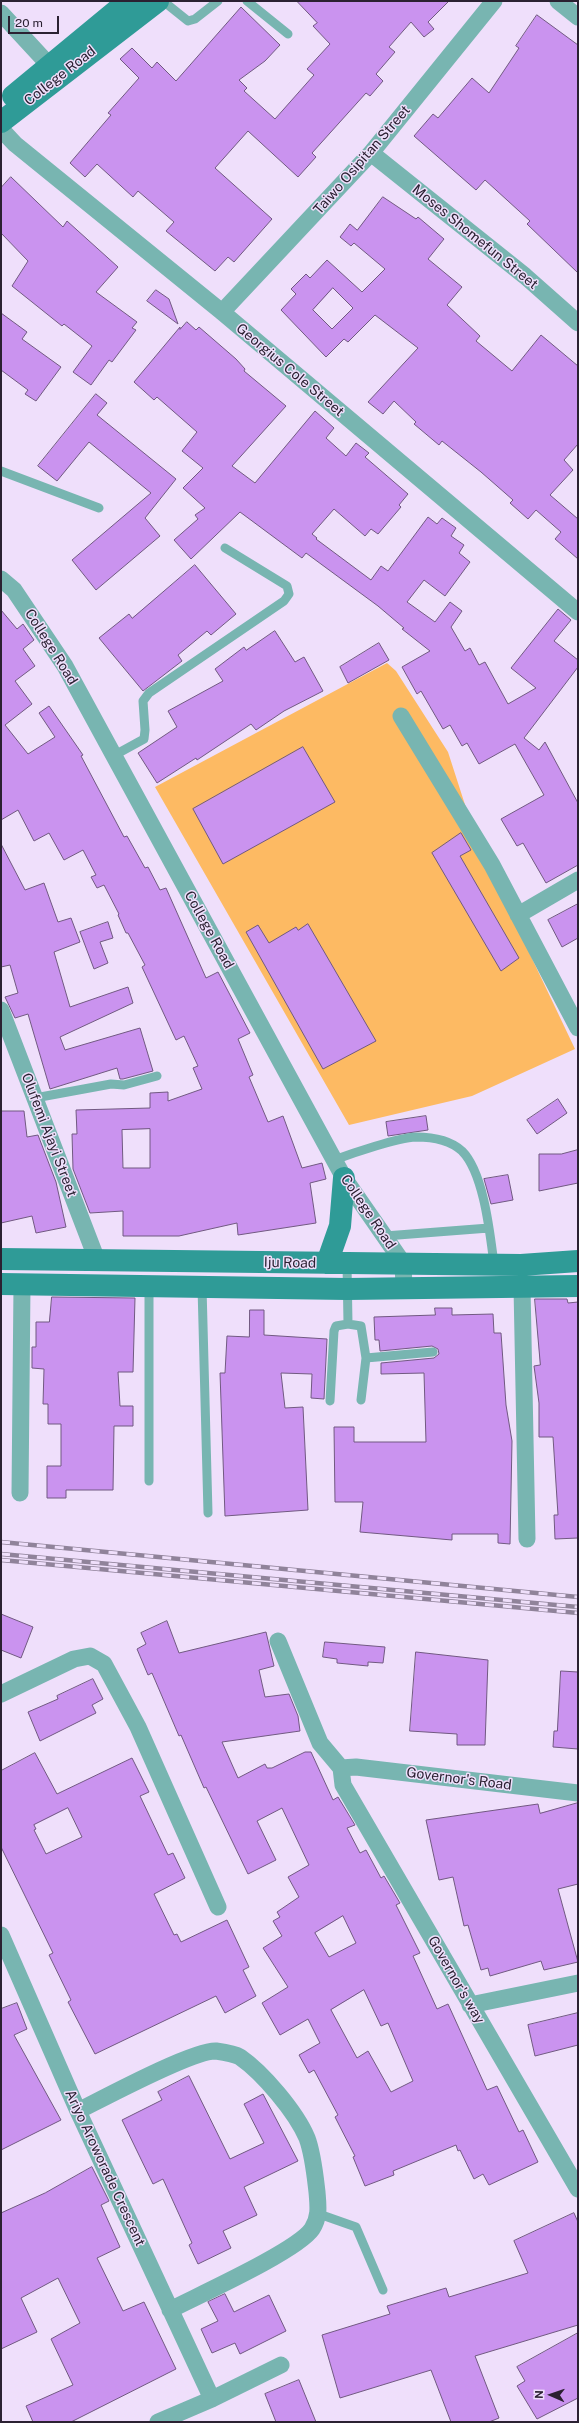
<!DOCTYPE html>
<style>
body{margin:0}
#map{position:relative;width:579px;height:2423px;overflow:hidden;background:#efdffb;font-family:"Public Sans",sans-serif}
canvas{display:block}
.frame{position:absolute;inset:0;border:2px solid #2b2132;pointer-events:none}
.north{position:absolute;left:531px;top:2375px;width:40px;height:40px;-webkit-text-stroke:3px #efdffb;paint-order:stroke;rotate:272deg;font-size:11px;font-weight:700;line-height:16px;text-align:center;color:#2b2132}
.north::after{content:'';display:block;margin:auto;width:14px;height:18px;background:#2b2132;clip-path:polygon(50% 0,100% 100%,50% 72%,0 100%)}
.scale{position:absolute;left:8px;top:16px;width:51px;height:18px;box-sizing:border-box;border:2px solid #2b2132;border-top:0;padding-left:5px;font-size:12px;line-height:14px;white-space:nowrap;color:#2b2132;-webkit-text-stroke:3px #efdffb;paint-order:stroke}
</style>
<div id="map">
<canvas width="579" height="2423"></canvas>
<div class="frame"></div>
<div class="north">N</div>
<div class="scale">20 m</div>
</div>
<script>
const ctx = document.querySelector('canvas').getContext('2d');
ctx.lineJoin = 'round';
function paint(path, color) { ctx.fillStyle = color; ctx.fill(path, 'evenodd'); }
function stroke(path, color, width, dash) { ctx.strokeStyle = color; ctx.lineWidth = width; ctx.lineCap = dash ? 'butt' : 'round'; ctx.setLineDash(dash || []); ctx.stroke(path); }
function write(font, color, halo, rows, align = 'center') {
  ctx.font = font + ' "Public Sans",sans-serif'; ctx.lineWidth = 3; ctx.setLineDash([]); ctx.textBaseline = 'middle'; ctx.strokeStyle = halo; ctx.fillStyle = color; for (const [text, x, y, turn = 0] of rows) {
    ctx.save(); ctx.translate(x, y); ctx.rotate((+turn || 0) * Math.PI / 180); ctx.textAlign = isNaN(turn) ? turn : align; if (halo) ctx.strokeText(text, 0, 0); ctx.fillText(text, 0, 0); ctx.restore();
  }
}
paint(new Path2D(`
 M387 663 396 671 448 752 478 845 575 1049 472 1096 349 1125 155 787Z`), '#fdba63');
const building = new Path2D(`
 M297 1H449L428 22 434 29 424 37 411 22 389 47 395 52 376 74 383 81 370 96 366 93 312 153 316 157 298 177 248 131 215 168 272 219 234 262 228 257 215 271 166 231 174 222 138 191 133 197 97 164 85 177 70 163 111 115 108 113 139 78 120 59 132 48 152 68 157 62 176 81 241 7 280 45 265 61 239 80 247 88 244 91 275 119 314 75 307 69 330 44 313 26 317 23Z
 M537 15 578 45V273L527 224 530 221 485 180 476 190 414 136 433 114 438 118 472 78 489 93 519 48 516 46Z
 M11 177 63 227 67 221 118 267 96 292 137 322 132 328 136 330 112 362 109 360 91 385 73 372 92 346 64 324 62 326 12 286 28 261 1 233V188Z
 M383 197 416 219 418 217 444 239 428 259 462 287 447 305 480 336 476 341 512 371 541 335 578 366V444L564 460 573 470 550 495 578 519V559L555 539 561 532 536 510 528 519 510 503 513 500 481 472 442 441 439 445 414 424 416 422 394 401 383 414 368 402 418 348 375 315 348 342 344 339 326 357 281 310 296 294 291 289 306 274 310 278 327 260 362 292 385 269 354 243 351 246 340 237 350 224 357 230ZM333 288 353 308 332 329 313 310Z
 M156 290 169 299 178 324 147 301Z
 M1 313 27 332 22 339 61 367 36 401 25 394 28 390 1 370Z
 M187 322 196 330 199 327 236 359 245 369 244 371 286 406 232 466 255 483 315 411 334 428 326 438 346 456 356 443 369 453 365 457 408 494 399 505 401 507 378 534 371 529 365 536 334 509 312 534 317 538 316 539 371 580 381 566 388 571 428 517 437 524 442 518 456 528 451 536 464 545 459 553 470 562 445 596 424 580 407 602 435 622 450 602 462 611 451 627 465 651 470 648 479 665 485 662 508 704 536 688 511 668 558 609 571 620 554 641 578 660V667L524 738 539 750 545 742 578 803V865L546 883 523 843 517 846 501 819 544 795 515 744 479 764 467 743 462 746 450 725 443 729 421 691 417 694 402 667 430 651 402 629 404 628 378 606 306 553 302 558 240 512 191 559 174 540 198 519 195 515 205 508 183 488 203 468 182 451 197 432 157 397 154 400 134 382 180 327V329Z
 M96 394 107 403 97 415 176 479 145 518 160 536 96 590 72 560 151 493 89 442 57 481 38 466Z
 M195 565 236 614 211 635 207 631 178 655 182 661 143 691 99 638 129 614 132 618Z
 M1 610 17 629 23 624 34 640 23 649 35 666 15 681 32 704 5 725 28 754 55 737 39 713 49 706 83 755 81 756 124 837 127 836 145 868 148 867 160 890 166 888 206 978 218 972 250 1033 238 1039 253 1075 249 1077 268 1122 283 1116 302 1168 322 1163 326 1179 310 1183 316 1223 238 1235 237 1223 179 1236H123V1211L90 1213 73 1169 72 1134H77L76 1110 150 1108V1093L168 1092V1101L202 1089 193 1068 198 1066 184 1036 176 1040 142 967 145 965 128 933H126L118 915 119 914 104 885 97 888 91 877 96 875 83 850 64 860 49 833 34 841 18 810 1 820ZM150 1129V1168H123L122 1130Z
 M275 631 295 662 304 657 323 691 284 711 256 730 251 724 197 760 196 758 157 783 138 753 177 727 168 711 223 681 215 669 244 647 246 650Z
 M379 643 389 660 348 683 340 667Z
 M303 747 335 802 223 864 193 809Z
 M461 833 471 850 460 856 519 958 501 971 432 853Z
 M1 844 25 890 44 883 58 922 71 918 80 942 54 952 70 1007 128 987 133 1003 60 1037 65 1050 140 1028 153 1071 123 1079H120L117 1068 50 1089 28 1014 15 1018 5 997 18 993 10 965 1 967Z
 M578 904V938L562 947 548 920Z
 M108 922 113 938 100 942 108 963 94 969 80 932Z
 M308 924 376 1041 323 1069 246 932 258 925 269 943 296 927 298 930Z
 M558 1099 567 1113 537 1134 527 1120Z
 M1 1111H24L27 1137 38 1135 56 1182 66 1227 36 1233 32 1216 1 1223Z
 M426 1116 428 1130 388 1136 386 1122Z
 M578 1150V1183L539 1191V1154H561Z
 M508 1175 513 1200 491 1204 484 1179Z
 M52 1297 135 1298 133 1372H118L120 1406H133V1426H114L113 1490H66V1498H47V1466H61V1424H48V1404H43L44 1369 32 1368V1347H36V1322H49Z
 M535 1299H567L568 1303 578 1302V1538L555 1539 554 1515H558L553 1437H539V1403L534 1366 540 1365Z
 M435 1308H452V1315L493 1314 494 1333H501L506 1405 512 1441 510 1544 498 1543V1534H452V1540L360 1532 363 1502H335L334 1427H354V1442H426L424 1373 381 1374V1363L434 1358 439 1354 438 1349 432 1346 380 1351 379 1340H375L374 1317 435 1315Z
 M250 1310H264V1335L327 1339 324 1399 311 1398 312 1374 281 1373 285 1408 303 1407 308 1510 225 1516 220 1373H225L227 1336 249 1337Z
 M1 1614 33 1627 21 1658 1 1650Z
 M167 1621 179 1653 266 1632 274 1666 259 1670 265 1697 289 1694 298 1716 300 1731 222 1742 238 1778 265 1764 267 1768H272L305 1752H311L333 1800 338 1797 355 1825 347 1828 360 1853 366 1850 381 1878 384 1876 400 1903 396 1905 420 1953 413 1956 437 2009 448 2004 487 2090 497 2086 519 2132 523 2130 538 2162 489 2185 483 2174 474 2179 460 2150 458 2151 456 2145 393 2171 394 2175 365 2186 353 2157 355 2156 335 2117 338 2115 314 2070 309 2073 299 2055 320 2043 308 2019 280 2035 262 2003 288 1987 263 1948 282 1936 273 1921 280 1917 277 1912 299 1897 288 1877 309 1865 282 1808 257 1821 276 1860 248 1874 206 1787 204 1788 181 1735 179 1736 152 1673 148 1675 137 1649 146 1644 141 1633ZM343 1916 356 1943 329 1957 315 1933ZM364 1990 381 2026 388 2023 413 2081 391 2092 368 2051 357 2058 331 2010Z
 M325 1642 385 1647 383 1663 368 1662V1666L337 1663V1659L323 1657Z
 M416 1652 488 1660 485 1745H457V1734L410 1731Z
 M561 1671 578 1672V1749L553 1747 554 1731H557Z
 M93 1679 103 1699 92 1705 96 1713 40 1741 28 1712 58 1699 57 1696Z
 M35 1753 57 1794 132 1758 149 1792 140 1796 168 1855 173 1853 185 1878 154 1894 174 1935 177 1934 181 1942 227 1920 249 1967 243 1970 256 1996 225 2013 216 1996 95 2054 68 2002 71 2000 49 1955 53 1953 1 1847V1771ZM68 1808 82 1837 46 1854 34 1830 36 1829 34 1825Z
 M578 1803V1884L558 1889 578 1962 544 1970 541 1961 490 1976 488 1968 481 1970 468 1925 464 1926 453 1877 439 1880 426 1820 538 1804 540 1813Z
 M17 2003 27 2029 14 2035 61 2120 1 2150V2009Z
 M578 2013V2045L535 2056 528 2025Z
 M189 2076 230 2159 264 2143 244 2104 263 2094 298 2161 244 2187 257 2215 223 2231 231 2248 198 2264 189 2245 192 2243 163 2179 153 2184 122 2120 162 2100 158 2092Z
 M92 2167 109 2201 101 2205 120 2247 97 2258 123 2311 144 2302 176 2369 71 2422H33L26 2406 73 2385 51 2339 80 2323 58 2278 21 2298 37 2332 1 2349V2213L45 2193Z
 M574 2213 578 2222V2325L475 2356 499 2418 489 2422H451L431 2370 340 2398 322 2335 390 2314 387 2306 446 2288 449 2297 528 2273 514 2241Z
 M225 2294 234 2312 269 2295 286 2331 240 2354 235 2343 212 2353 201 2329 218 2321 208 2302Z
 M578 2333V2398L537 2419 517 2386 525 2381 517 2367Z
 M299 2380 316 2422H276L265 2394Z`);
paint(building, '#ca93ef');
stroke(building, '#715981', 1);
stroke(new Path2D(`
 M163 1 188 21 195 19 218 1
 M247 1 288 34
 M1 471 99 508
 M113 756 144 739 145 730 143 701 149 693 284 601 289 594 287 586 225 548
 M35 1098 111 1084 124 1085 157 1076
 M334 1160C353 1153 397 1138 416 1137 432 1137 450 1140 462 1151 484 1173 490 1234 494 1264
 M385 1236 489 1228
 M347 1263 348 1324 361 1326 366 1358 361 1400
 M149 1286V1481
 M202 1287 208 1513
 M366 1358 433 1352
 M330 1401 334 1331 336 1326 348 1324
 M319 2214 356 2227 383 2290`), '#78b5b1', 9);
stroke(new Path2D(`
 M558 1 578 17
 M1 13 49 65
 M1 129 15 144 222 312 578 612
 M371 153 525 276 578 323
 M222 312 371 153 494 1
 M1 579 14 590 65 666 344 1178 403 1263 404 1287
 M401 716 492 865 578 1028
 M518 915 578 880
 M1 1010 97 1260
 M522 1287 527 1539
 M20 1493 22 1285
 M278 1641 320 1743 341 1768
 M1 1694 74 1659 90 1656 104 1664 138 1727 218 1907
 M341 1768 343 1785 578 2189
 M341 1768 356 1767 578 1793
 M1 1935 78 2111 212 2399
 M470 2005 578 1983
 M78 2111C104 2098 193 2050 216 2051 223 2052 235 2054 240 2057 263 2073 296 2112 307 2138 313 2154 315 2175 317 2192 318 2205 320 2217 312 2229 297 2251 199 2295 170 2310
 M158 2422 212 2399 281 2365`), '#78b5b1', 17);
stroke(new Path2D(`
 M13 96 128 1
 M1 122 158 1
 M1 1259 521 1265 578 1261
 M327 1263 340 1226 344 1178
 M1 1284 347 1289 578 1286`), '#2f9b97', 22);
const rail = new Path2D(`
 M1 1542 578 1597
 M1 1554 578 1607
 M1 1560 578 1613`);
stroke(rail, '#90839a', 4.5);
stroke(rail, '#efdffb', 3, [9]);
write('14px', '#2b2132', '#efdffb', [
 ["College Road",60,76,-38],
 ["Taiwo Osipitan Street",362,160,-49],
 ["Moses Shomefun Street",475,237,39],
 ["Georgius Cole Street",290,370,40],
 ["College Road",51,647,58],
 ["College Road",209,930,61],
 ["Olufemi Ajayi Street",49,1135,69],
 ["College Road",368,1212,56],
 ["Iju Road",290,1263,1],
 ["Governor's Road",459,1779,7],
 ["Governor's way",456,1980,60],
 ["Ariyo Aroworade Crescent",105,2168,65]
]);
</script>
